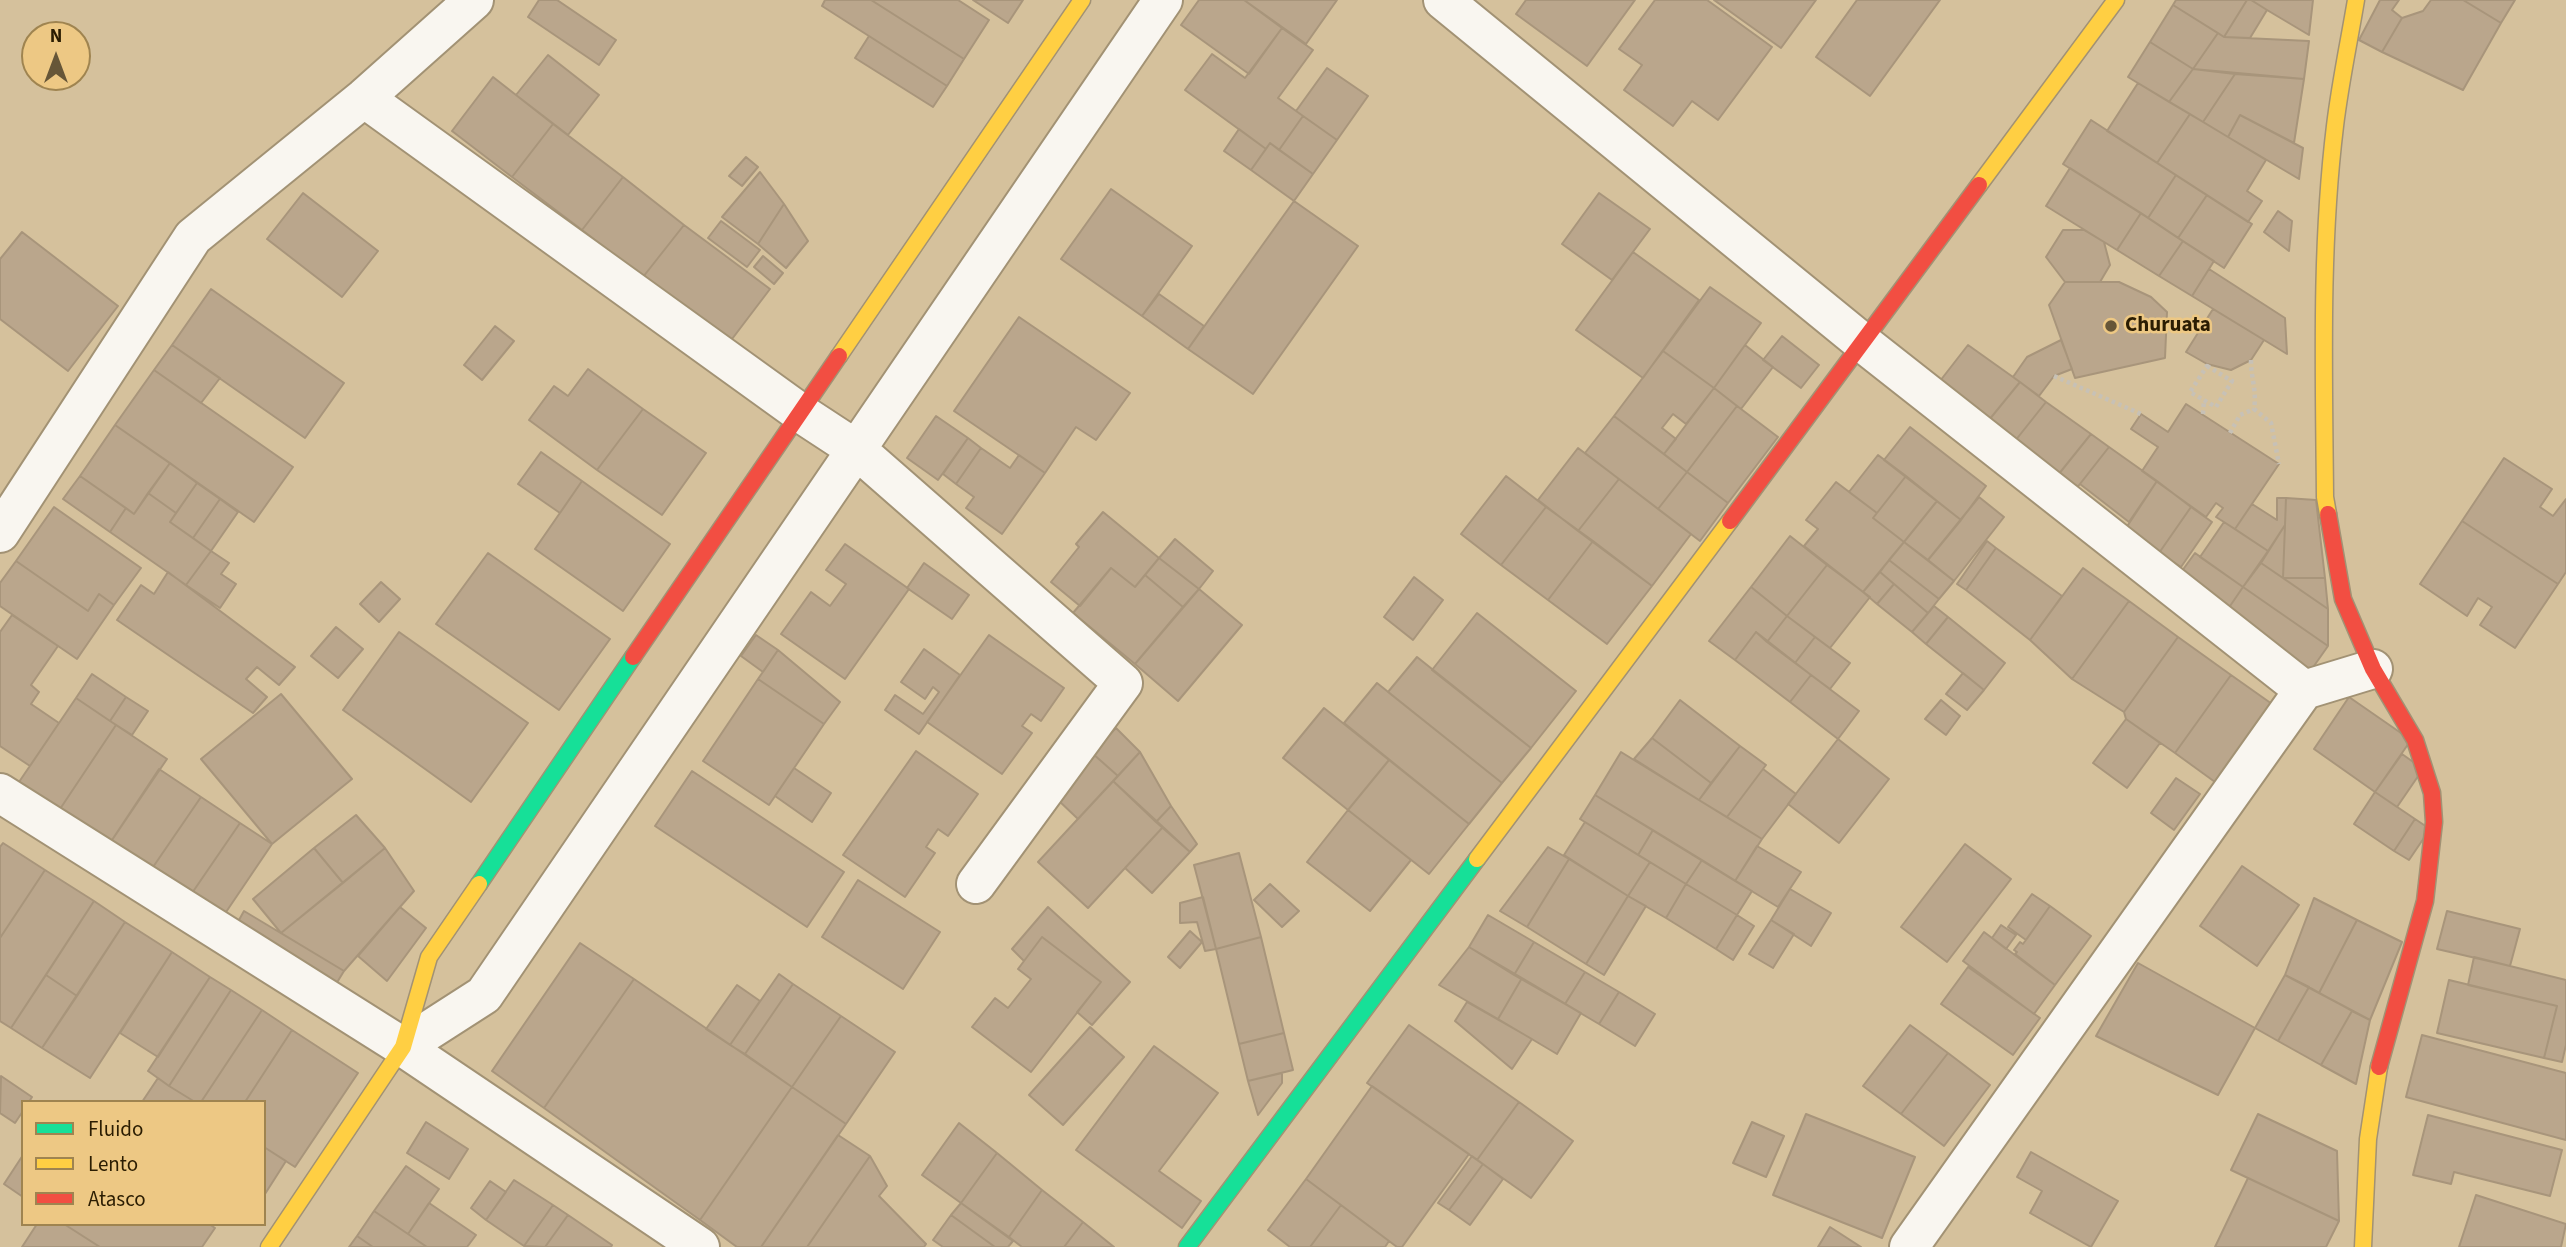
<!DOCTYPE html>
<style>
body{margin:0}
#map{position:relative;width:2566px;height:1247px;overflow:hidden;background:#d5c19c;font-family:"Source Sans 3",sans-serif}
canvas{display:block}
.legend{position:absolute;left:21px;top:1100px;width:245px;height:126px;box-sizing:border-box;background:#edc884;border:2px solid #9f8450;margin:0;padding:9px 12px;list-style:none;font-size:21px;color:#2b1d02}
.legend li{display:flex;align-items:center;gap:14px;height:35px}
.legend b{width:35px;border:2px solid #9f8450}
.north{position:absolute;left:21px;top:21px;width:70px;height:70px;box-sizing:border-box;background:#edc884;border:2px solid #9f8450;border-radius:50%;rotate:0deg;font-size:19px;font-weight:700;line-height:28px;text-align:center;color:#2b1d02}
.north::after{content:'';display:block;margin:auto;width:24px;height:32px;background:#665638;clip-path:polygon(50% 0,100% 100%,50% 72%,0 100%)}
</style>
<div id="map">
<canvas width="2566" height="1247"></canvas>
<ul class="legend">
<li><b style="height:9px;background:#16e098"></b>Fluido</li>
<li><b style="height:9px;background:#ffcf43"></b>Lento</li>
<li><b style="height:9px;background:#f24e42"></b>Atasco</li>
</ul>
<div class="north">N</div>
</div>
<script>
const ctx = document.querySelector('canvas').getContext('2d');
ctx.lineJoin = 'round';
function paint(path, color) { ctx.fillStyle = color; ctx.fill(path, 'evenodd'); }
function stroke(path, color, width, dash) { ctx.strokeStyle = color; ctx.lineWidth = width; ctx.lineCap = dash ? 'butt' : 'round'; ctx.setLineDash(dash || []); ctx.stroke(path); }
function write(font, color, halo, rows, align = 'center') {
  ctx.font = font + ' "Source Sans 3",sans-serif'; ctx.lineWidth = 5; ctx.setLineDash([]); ctx.textBaseline = 'middle'; ctx.strokeStyle = halo; ctx.fillStyle = color; for (const [text, x, y, turn = 0] of rows) {
    ctx.save(); ctx.translate(x, y); ctx.rotate((+turn || 0) * Math.PI / 180); ctx.textAlign = isNaN(turn) ? turn : align; if (halo) ctx.strokeText(text, 0, 0); ctx.fillText(text, 0, 0); ctx.restore();
  }
}
const building = new Path2D(`
 M539 0H557L616 40 599 65 528 17Z
 M825 0H871L964 59 947 86 822 6Z
 M871 0H958L989 20 964 59Z
 M973 0H1023L1008 23Z
 M1199 0H1244L1282 28 1249 74 1181 25Z
 M1244 0H1337L1306 44Z
 M1526 0H1635L1587 66 1516 14Z
 M1655 0H1707L1772 47 1718 120 1692 101 1673 126 1624 90 1642 65 1619 49Z
 M1714 0H1816L1781 48Z
 M1857 0H1940L1870 96 1816 57Z
 M2176 0H2247L2224 37 2173 5Z
 M2247 0H2251L2267 10 2250 38 2224 37Z
 M2251 0H2313L2309 35 2267 10Z
 M2380 0H2399L2392 10 2402 18 2382 52 2359 40Z
 M2431 0H2463L2501 23 2463 90 2382 52 2402 18 2423 11Z
 M2463 0H2515L2501 23Z
 M2173 5 2218 33 2193 69 2150 42Z
 M1282 28 1313 50 1278 98 1303 116 1279 150 1270 143 1266 149 1185 90 1212 54 1245 78Z
 M2218 33 2224 37 2309 41 2304 79 2193 69Z
 M869 36 947 86 933 107 855 58Z
 M2150 42 2193 69 2169 102 2128 77Z
 M548 55 599 95 568 135 516 95Z
 M1327 68 1368 96 1337 140 1296 111Z
 M2193 69 2235 74 2203 122 2169 102Z
 M2235 74 2304 79 2294 143 2240 115 2228 137 2203 122Z
 M493 77 553 124 512 177 452 131Z
 M2138 83 2190 114 2157 163 2107 131Z
 M2190 114 2266 160 2247 191 2262 201 2248 222 2157 163Z
 M2240 115 2303 148 2299 179 2228 137Z
 M1303 116 1337 140 1313 174 1279 150Z
 M2091 120 2176 175 2148 218 2063 164Z
 M553 124 623 177 582 230 512 177Z
 M1239 129 1266 149 1251 170 1224 151Z
 M1270 143 1313 174 1294 201 1251 170Z
 M746 157 758 167 742 186 729 176Z
 M2070 168 2141 213 2117 250 2046 206Z
 M760 172 784 204 758 244 722 217Z
 M2176 175 2207 195 2178 238 2148 218Z
 M623 177 684 225 643 277 582 230Z
 M1111 189 1192 246 1142 316 1061 259Z
 M303 193 378 251 342 297 267 239Z
 M1599 193 1650 229 1612 280 1562 244Z
 M2207 195 2252 224 2224 268 2178 238Z
 M1294 201 1358 246 1253 394 1188 349Z
 M784 204 808 241 786 268 758 244Z
 M2278 211 2292 221 2289 251 2264 232Z
 M2141 213 2183 241 2159 276 2117 250Z
 M721 221 760 250 747 267 708 238Z
 M684 225 770 289 729 343 643 277Z
 M2063 230H2084L2104 242 2110 265 2100 282H2065L2046 257Z
 M22 232 118 306 68 371 0 319V259Z
 M2183 241 2214 261 2192 296 2159 276Z
 M1633 252 1699 300 1643 378 1576 330Z
 M763 256 783 273 774 284 754 267Z
 M2209 269 2285 318 2287 354 2192 296Z
 M2065 282H2119L2151 297 2167 312 2165 358 2075 378 2049 305Z
 M1710 287 1761 323 1714 388 1663 351Z
 M211 289 344 383 305 438 172 345Z
 M1159 294 1204 326 1188 349 1142 316Z
 M2213 309 2264 340 2251 360 2231 370 2207 364 2186 352Z
 M1019 317 1130 393 1096 440 1076 427 1045 473 954 411Z
 M495 326 514 341 482 380 464 365Z
 M1782 336 1819 365 1801 388 1763 360Z
 M2061 340 2072 369 2054 376 2039 396 2013 377 2027 357Z
 M172 345 220 378 201 403 154 370Z
 M1745 345 1773 367 1741 409 1714 388Z
 M1968 345 2020 382 1989 420 1940 381Z
 M1663 351 1714 388 1686 424 1673 414 1662 428 1676 439 1664 454 1614 416Z
 M588 369 643 409 597 470 529 420 554 386 568 396Z
 M154 370 293 467 254 522 115 425Z
 M2020 382 2046 402 2015 441 1989 420Z
 M1714 388 1737 406 1687 472 1664 454Z
 M2046 402 2091 434 2058 475 2015 441Z
 M2186 404 2279 464 2235 529 2216 517 2223 508 2216 503 2206 517 2142 471 2158 447 2131 429 2141 414 2168 432Z
 M1737 406 1778 437 1728 503 1687 472Z
 M643 409 706 453 662 515 597 470Z
 M936 416 968 438 938 480 907 458Z
 M1614 416 1687 472 1658 509 1585 453Z
 M115 425 170 463 134 514 80 476Z
 M1910 427 1986 486 1961 520 1884 460Z
 M2091 434 2109 447 2076 489 2058 475Z
 M968 438 981 448 956 484 943 474Z
 M2109 447 2157 481 2129 522 2080 484Z
 M981 448 1010 468 1019 455 1045 473 1002 534 966 508 974 497 956 484Z
 M1578 448 1619 479 1578 531 1538 500Z
 M541 452 582 481 560 513 518 484Z
 M1878 455 1906 476 1877 513 1849 492Z
 M2504 458 2552 489 2540 507 2553 516 2566 499V572L2558 584 2462 521Z
 M170 463 197 483 176 513 148 493Z
 M1687 472 1728 503 1700 541 1658 509Z
 M80 476 126 508 110 532 63 499Z
 M1506 476 1546 507 1501 565 1461 534Z
 M1906 476 1937 501 1904 542 1873 518Z
 M1619 479 1691 534 1652 586 1578 531Z
 M582 481 670 544 623 611 535 549Z
 M2157 481 2191 507 2159 553 2126 528Z
 M1836 482 1877 513 1873 518 1904 542 1863 592 1804 546 1818 529 1806 520Z
 M197 483 220 499 193 538 170 522Z
 M148 493 176 513 170 522 211 551 186 585 110 532 126 508 134 514Z
 M1979 497 2004 517 1954 581 1928 560Z
 M2277 498H2286L2285 525 2268 551 2235 529 2252 504 2277 520Z
 M2286 498 2316 500 2325 578H2283Z
 M220 499 238 512 211 551 193 538Z
 M1937 501 1961 520 1928 560 1904 542Z
 M54 507 141 568 114 605 99 594 88 611 16 561Z
 M1546 507 1593 541 1548 600 1501 565Z
 M2191 507 2212 522 2181 567 2159 553Z
 M1103 512 1159 558 1135 587 1111 568 1080 606 1051 582 1079 547 1076 544Z
 M2462 521 2558 584 2515 648 2480 625 2492 607 2478 598 2467 616 2420 584Z
 M2224 522 2268 551 2243 587 2200 557Z
 M2285 525 2283 578 2261 563Z
 M1790 536 1827 565 1787 616 1751 587Z
 M1175 539 1213 571 1199 589 1159 558Z
 M1593 541 1652 586 1607 644 1548 600Z
 M1987 541 1996 548 1966 590 1957 584Z
 M1904 542 1954 581 1939 599 1889 560Z
 M845 544 909 589 845 679 781 634 811 592 830 606 846 584 826 570Z
 M1996 548 2062 596 2030 640 1966 590Z
 M211 551 229 563 221 574 236 584 220 608 186 585Z
 M488 553 610 639 559 710 436 624Z
 M2195 553 2243 587 2228 609 2179 575Z
 M1159 558 1199 589 1183 607 1145 575Z
 M1889 560 1939 599 1928 613 1880 572Z
 M16 561 88 611 99 594 114 605 77 659 0 606V583Z
 M924 563 969 595 952 619 907 588Z
 M2261 563 2328 609V646L2243 587Z
 M1827 565 1870 597 1830 648 1787 616Z
 M1111 568 1135 587 1145 575 1183 607 1135 664 1073 613Z
 M2083 568 2129 601 2072 679 2030 640Z
 M168 572 295 667 279 685 257 667 246 679 267 697 253 713 117 620 141 585 154 594Z
 M1880 572 1894 584 1877 604 1863 592Z
 M1414 577 1443 600 1413 640 1384 617Z
 M2283 578H2325L2328 609Z
 M381 582 400 599 379 622 360 604Z
 M1894 584 1928 613 1912 632 1877 604Z
 M1751 587 1787 616 1767 642 1756 632 1735 660 1709 641Z
 M2243 587 2328 646 2309 673 2228 609Z
 M1199 589 1242 625 1178 701 1135 664Z
 M2129 601 2178 637 2124 712 2072 679Z
 M1934 606 1948 617 1926 644 1912 632Z
 M1477 613 1576 691 1531 748 1432 670Z
 M12 615 58 646 31 685 39 692 31 704 59 723 30 766 0 746V632Z
 M1787 616 1815 637 1795 663 1767 642Z
 M1948 617 2005 663 1984 690 1926 644Z
 M336 627 363 649 338 678 311 656Z
 M399 632 528 723 471 802 343 710Z
 M1756 632 1811 675 1790 702 1735 660Z
 M756 635 778 650 763 672 741 656Z
 M989 635 1064 688 1041 721 1031 714 1022 726 1032 733 1002 774 927 722Z
 M1815 637 1850 663 1830 689 1795 663Z
 M2178 637 2231 675 2175 753 2126 719 2124 712Z
 M924 649 960 675 919 734 885 710 895 695 923 714 939 692 933 687 925 699 901 682Z
 M778 650 840 702 824 724 758 679Z
 M1417 657 1531 748 1502 783 1388 692Z
 M1963 673 1984 690 1967 710 1946 694Z
 M92 674 126 697 110 721 76 698Z
 M1811 675 1859 711 1838 739 1790 702Z
 M2231 675 2272 704 2215 782 2175 753Z
 M758 679 824 724 769 805 703 761Z
 M1377 683 1502 783 1469 824 1344 723Z
 M281 694 352 779 272 844 201 759Z
 M126 697 148 711 132 735 110 721Z
 M2349 697 2411 740 2375 792 2314 749Z
 M76 698 116 725 60 809 19 782Z
 M1680 700 1740 746 1711 783 1652 738Z
 M1941 700 1960 716 1946 735 1925 719Z
 M1324 708 1389 760 1348 810 1283 758Z
 M2126 719 2160 743 2127 788 2093 763Z
 M116 725 167 759 110 843 60 809Z
 M1116 728 1140 752 1118 776 1092 753Z
 M1652 738 1711 783 1699 800 1634 759Z
 M1838 739 1889 779 1839 843 1788 804Z
 M1740 746 1766 765 1727 817 1699 800Z
 M916 751 978 794 948 836 938 829 926 847 935 853 905 897 843 855Z
 M1140 752 1171 806 1156 822 1113 781Z
 M1621 752 1762 839 1735 881 1595 795Z
 M1092 753 1118 776 1078 819 1057 799Z
 M2402 754 2423 769 2397 807 2375 792Z
 M1389 760 1469 824 1429 874 1348 810Z
 M794 768 831 793 812 822 775 796Z
 M159 769 201 797 151 870 110 843Z
 M1763 769 1796 794 1762 839 1727 817Z
 M692 771 844 872 807 927 655 826Z
 M2176 778 2200 794 2174 830 2151 813Z
 M1113 781 1163 827 1088 908 1038 862Z
 M2375 792 2415 819 2394 851 2354 824Z
 M1595 795 1653 830 1638 855 1580 819Z
 M201 797 240 823 190 896 151 870Z
 M1171 806 1197 844 1190 852 1156 822Z
 M1348 810 1411 860 1370 911 1307 862Z
 M356 815 385 848 343 883 314 848Z
 M2415 819 2430 829 2409 860 2394 851Z
 M1585 822 1650 862 1628 896 1564 855Z
 M240 823 272 844 222 918 190 896Z
 M1163 827 1190 852 1152 893 1125 868Z
 M1653 830 1702 860 1686 884 1638 855Z
 M3 843 45 870 0 938V847Z
 M1965 844 2011 879 1947 962 1901 927Z
 M1757 846 1801 872 1778 907 1735 881Z
 M1548 847 1569 859 1527 927 1500 911Z
 M314 848 343 883 281 933 253 899Z
 M385 848 414 891 344 971 281 933Z
 M1239 853 1261 937 1216 949 1194 865Z
 M1569 859 1628 896 1586 964 1527 927Z
 M1702 860 1752 891 1737 915 1686 884Z
 M1650 862 1686 884 1666 918 1628 896Z
 M2242 866 2299 905 2257 966 2200 926Z
 M45 870 94 901 11 1028 0 1021V938Z
 M858 880 940 932 903 989 822 937Z
 M1270 884 1299 911 1282 927 1254 900Z
 M1686 884 1737 915 1716 949 1666 918Z
 M1790 889 1831 913 1811 946 1771 920Z
 M2032 894 2050 906 2026 940 2008 927Z
 M1628 896 1646 906 1604 975 1586 964Z
 M1203 897 1216 949 1205 951 1197 922 1180 923V903Z
 M2314 898 2357 920 2319 993 2285 975Z
 M94 901 125 922 77 996 46 975Z
 M2050 906 2091 936 2055 985 2015 954 2017 952 2014 950 2020 942 2023 944Z
 M400 907 426 928 387 981 358 956Z
 M1048 907 1130 982 1092 1025 1077 1012 1101 982 1042 937 1024 961 1012 949Z
 M244 911 344 971 333 989 234 929Z
 M2447 911 2520 929 2510 966 2437 949Z
 M1488 915 1534 942 1514 975 1469 947Z
 M1737 915 1754 926 1733 960 1716 949Z
 M1771 920 1794 934 1773 968 1749 954Z
 M2357 920 2402 942 2370 1020 2319 993Z
 M125 922 172 952 90 1078 42 1048Z
 M2001 925 2016 935 2006 949 1992 938Z
 M1190 931 1202 942 1180 968 1168 957Z
 M1984 932 2055 985 2034 1014 1963 961Z
 M1042 937 1101 982 1031 1072 972 1027 995 998 1008 1008 1031 979 1018 969Z
 M1261 937 1284 1033 1239 1044 1216 949Z
 M1534 942 1585 972 1565 1004 1514 975Z
 M580 943 634 979 544 1108 492 1071Z
 M1469 947 1522 978 1498 1019 1439 985Z
 M172 952 210 977 158 1057 120 1033Z
 M2474 957 2566 980V1045L2562 1062 2544 1058 2557 1006 2468 985Z
 M2138 963 2255 1028 2218 1095 2096 1036Z
 M1968 967 2040 1018 2013 1055 1941 1004Z
 M1585 972 1619 992 1599 1024 1565 1004Z
 M779 974 793 984 745 1054 730 1045Z
 M46 975 77 996 42 1048 11 1028Z
 M2285 975 2309 987 2278 1041 2255 1028Z
 M210 977 231 990 169 1086 148 1071Z
 M1522 978 1581 1013 1557 1054 1498 1019Z
 M634 979 792 1087 700 1220 544 1108Z
 M2449 980 2557 1006 2544 1058 2437 1033Z
 M793 984 841 1016 792 1087 745 1054Z
 M737 985 760 1001 730 1045 706 1029Z
 M2309 987 2352 1011 2321 1065 2278 1041Z
 M231 990 262 1010 201 1102H195L169 1086Z
 M1619 992 1655 1014 1635 1046 1599 1024Z
 M1467 1002 1532 1039 1512 1069 1455 1021Z
 M262 1010 292 1030 245 1102H201Z
 M2352 1011 2370 1020 2356 1084 2321 1065Z
 M841 1016 895 1052 846 1124 792 1087Z
 M1409 1025 1519 1102 1477 1160 1367 1083Z
 M1910 1025 1948 1053 1901 1114 1863 1086Z
 M1090 1027 1124 1057 1063 1125 1029 1095Z
 M292 1030 358 1073 295 1167 264 1147V1102H245Z
 M1284 1033 1293 1070 1248 1081 1239 1044Z
 M2422 1035 2566 1073V1140L2406 1097Z
 M1154 1046 1218 1093 1159 1171 1201 1201 1182 1228 1076 1150Z
 M1948 1053 1990 1085 1944 1146 1901 1114Z
 M1282 1073V1083L1258 1115 1248 1081Z
 M1 1076 32 1097 29 1102H23V1111L15 1123 0 1113Z
 M158 1078 169 1086 195 1102H142Z
 M1372 1086 1469 1154 1402 1247H1397L1389 1241 1306 1179Z
 M792 1087 846 1124 761 1247H737L700 1220Z
 M1519 1102 1573 1141 1531 1198 1477 1160Z
 M1806 1114 1915 1157 1882 1238 1773 1195Z
 M2258 1114 2337 1151 2339 1221 2231 1170Z
 M2428 1115 2562 1150 2550 1196 2454 1172 2451 1184 2413 1175Z
 M426 1122 468 1149 449 1179 407 1153Z
 M1752 1122 1784 1136 1766 1177 1733 1163Z
 M959 1123 997 1153 961 1203 922 1175Z
 M838 1135 870 1156 807 1247H761Z
 M264 1147 286 1161 265 1194H264Z
 M2031 1152 2118 1201 2091 1247 2030 1213 2042 1191 2017 1177Z
 M997 1153 1042 1190 1009 1237 961 1203Z
 M23 1155V1197L4 1184Z
 M870 1156 887 1186 879 1196 926 1244 924 1247H807Z
 M1472 1156 1483 1164 1449 1210 1438 1203Z
 M1483 1164 1503 1179 1470 1225 1449 1210Z
 M406 1166 439 1189 408 1234 374 1211Z
 M2248 1178 2339 1221 2326 1247H2215Z
 M1306 1179 1341 1205 1310 1247H1290L1268 1230Z
 M514 1180 553 1205 524 1246 486 1220Z
 M490 1181 506 1192 486 1220 471 1208Z
 M1042 1190 1083 1222 1064 1247H1022L1009 1237Z
 M2476 1195 2566 1224 2561 1247H2459Z
 M429 1203 476 1235 467 1247H427L408 1234Z
 M961 1203 1013 1241 1008 1247H995L951 1215Z
 M553 1205 568 1215 545 1247 524 1246Z
 M1341 1205 1389 1241 1385 1247H1310Z
 M374 1211 408 1234 427 1247H373L357 1236Z
 M568 1215 612 1245 611 1247H545Z
 M951 1215 995 1247H943L933 1240Z
 M1083 1222 1114 1247H1064Z
 M37 1224H64L100 1247H22Z
 M64 1224H209L215 1228 202 1247H100Z
 M1830 1227 1861 1247H1818Z
 M357 1236 373 1247H349Z`);
paint(building, '#baa68c');
stroke(building, '#a8957b', 2);
const street = new Path2D(`
 M1443 0 1863 343 2304 690
 M364 98 802 414 857 450 1123 683 976 884
 M0 533 193 237 364 98 474 0
 M0 793 403 1047 700 1247
 M403 1047 484 995 1163 0
 M1909 1247 2304 690 2373 669`);
const fast = new Path2D(`
 M479 884 633 657
 M1187 1247 1477 859`);
const slow = new Path2D(`
 M1979 185 2116 0
 M839 356 1082 0
 M2328 514 2325 497C2324 373 2320 249 2335 126 2340 84 2349 42 2356 0
 M1477 859 1730 521
 M269 1247 403 1047 429 957 479 884
 M2363 1247 2368 1139 2379 1067`);
const jam = new Path2D(`
 M2328 514 2343 599 2373 669 2415 740 2432 793 2434 822 2425 901 2379 1067
 M1730 521 1979 185
 M633 657 839 356`);
stroke(street, '#a29274', 42);
stroke(fast, '#a29274', 19);
stroke(slow, '#a29274', 19);
stroke(jam, '#a29274', 19);
stroke(new Path2D(`
 M2251 360C2251 379 2257 390 2254 409L2271 423 2279 464
 M2207 366 2232 381 2216 407 2190 392Z
 M2054 376 2141 414
 M2203 414 2204 400
 M2230 433 2240 415 2254 409`), '#c7c1b6', 4.5, [3.5, 3.5]);
stroke(street, '#f9f6f0', 38);
stroke(fast, '#16e098', 16);
stroke(slow, '#ffcf43', 16);
stroke(jam, '#f24e42', 16);
for (const [x, y, r, color] of [
 [2111,326,7,"#665638"]
]) { const dot = new Path2D(); dot.arc(x, y, r, 0, 2 * Math.PI); ctx.fillStyle = color; ctx.fill(dot); stroke(dot, '#edc884', 2.5); }
write('bold 21px', '#2b1d02', '#edc884', [
 ["Churuata",2125,326]
], 'left');
</script>
